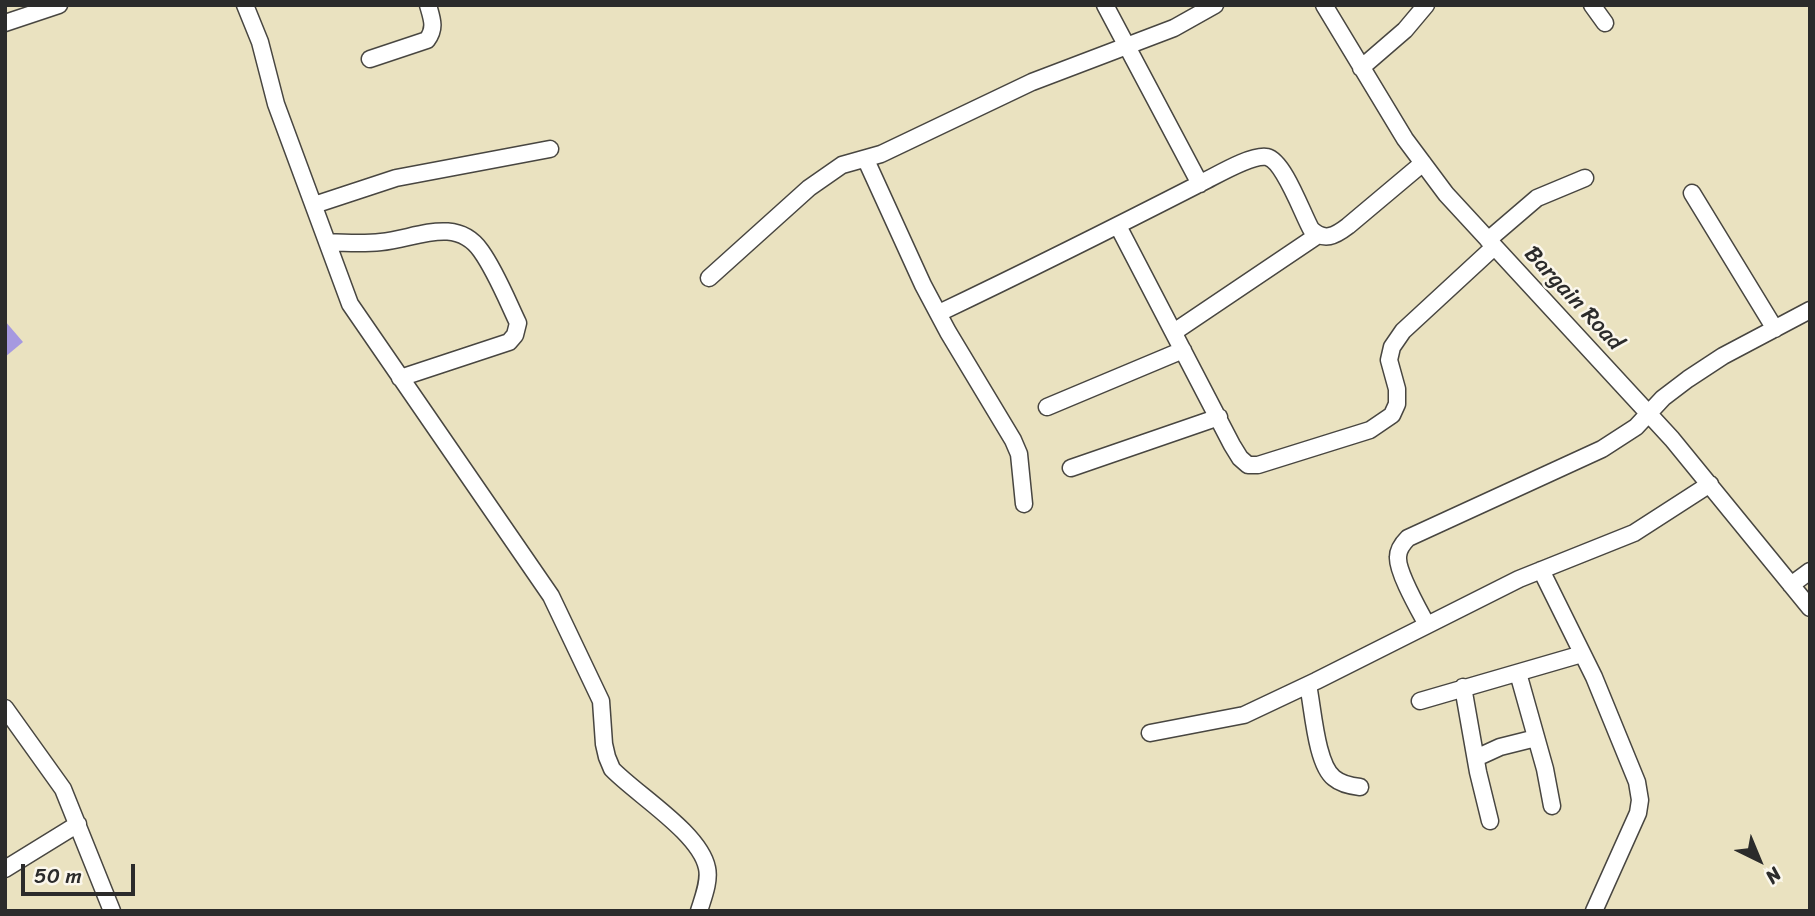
<!DOCTYPE html>
<style>
body{margin:0}
#map{position:relative;width:1815px;height:916px;overflow:hidden;background:#eae2c0;font-family:Sriracha,sans-serif}
canvas{display:block}
.frame{position:absolute;inset:0;border:7px solid #2b2b2b;pointer-events:none}
.north{position:absolute;left:1724px;top:825px;width:70px;height:70px;-webkit-text-stroke:5px #fbf7ec;paint-order:stroke;rotate:137deg;font-size:19px;font-weight:700;line-height:28px;text-align:center;color:#2b2b2b}
.north::after{content:'';display:block;margin:auto;width:24px;height:32px;background:#2b2b2b;clip-path:polygon(50% 0,100% 100%,50% 72%,0 100%)}
.scale{position:absolute;left:21px;top:864px;width:114px;height:32px;box-sizing:border-box;border:4px solid #2b2b2b;border-top:0;padding-left:9px;font-size:21px;line-height:24px;white-space:nowrap;color:#2b2b2b;-webkit-text-stroke:5px #fbf7ec;paint-order:stroke}
</style>
<div id="map">
<canvas width="1815" height="916"></canvas>
<div class="frame"></div>
<div class="north">N</div>
<div class="scale">50 m</div>
</div>
<script>
const ctx = document.querySelector('canvas').getContext('2d');
ctx.lineJoin = 'round';
function paint(path, color) { ctx.fillStyle = color; ctx.fill(path, 'evenodd'); }
function stroke(path, color, width, dash) { ctx.strokeStyle = color; ctx.lineWidth = width; ctx.lineCap = dash ? 'butt' : 'round'; ctx.setLineDash(dash || []); ctx.stroke(path); }
function write(font, color, halo, rows, align = 'center') {
  ctx.font = font + ' Sriracha,sans-serif'; ctx.lineWidth = 5; ctx.setLineDash([]); ctx.textBaseline = 'middle'; ctx.strokeStyle = halo; ctx.fillStyle = color; for (const [text, x, y, turn = 0] of rows) {
    ctx.save(); ctx.translate(x, y); ctx.rotate((+turn || 0) * Math.PI / 180); ctx.textAlign = isNaN(turn) ? turn : align; if (halo) ctx.strokeText(text, 0, 0); ctx.fillText(text, 0, 0); ctx.restore();
  }
}
paint(new Path2D(`
 M5 321 23 342 5 357Z`), '#a699e0');
const minor = new Path2D(`
 M245 5 260 42 276 104 350 304 551 596 601 701 604 744 607 757 612 769C637 795 700 833 707 868 710 881 703 898 699 911
 M1105 5 1200 184
 M1324 5 1405 139 1446 194 1672 439 1810 608
 M1592 5 1605 23
 M5 23 59 5
 M370 59 427 40C436 28 432 19 428 5
 M1361 68 1405 30 1426 5
 M866 160 923 285 948 332 1013 440 1019 454 1024 504
 M1692 193 1775 329
 M314 205 396 178 550 149
 M1118 226 1232 445 1240 458 1248 465H1258L1370 430 1392 415 1397 404V389L1389 360 1392 347 1403 331 1494 247
 M1488 240 1537 198 1585 178
 M327 242C345 243 363 244 381 242 415 239 456 215 481 251 496 272 507 300 518 323L515 335 509 342 400 378
 M709 278 809 188 842 165 881 154 1032 82 1174 28 1215 5
 M939 313C1027 271 1115 227 1203 182 1217 175 1252 154 1267 157 1284 161 1302 213 1311 229 1324 242 1335 236 1348 226L1423 163
 M1174 332 1318 235
 M1047 407 1183 350
 M1071 468 1219 417
 M1541 570 1594 677 1637 782 1640 800 1638 813 1594 911
 M1791 585 1810 571
 M1427 625C1419 610 1397 572 1398 557 1398 549 1403 543 1408 538L1602 449 1636 427 1663 398 1688 379 1723 356 1810 310
 M1518 673 1545 769 1552 806
 M1308 685C1313 708 1316 764 1334 778 1341 784 1351 786 1360 787
 M1463 687 1478 772 1490 821
 M1420 701 1582 654
 M5 708 63 789 112 911
 M1150 733 1244 715 1316 681 1519 579 1634 533 1710 484
 M1476 758 1500 747 1536 738
 M5 869 78 824`);
stroke(minor, '#484641', 19);
stroke(minor, '#fff', 16);
write('23px', '#2b2b2b', '#fbf7ec', [
 ["Bargain Road",1573,299,47]
]);
</script>
